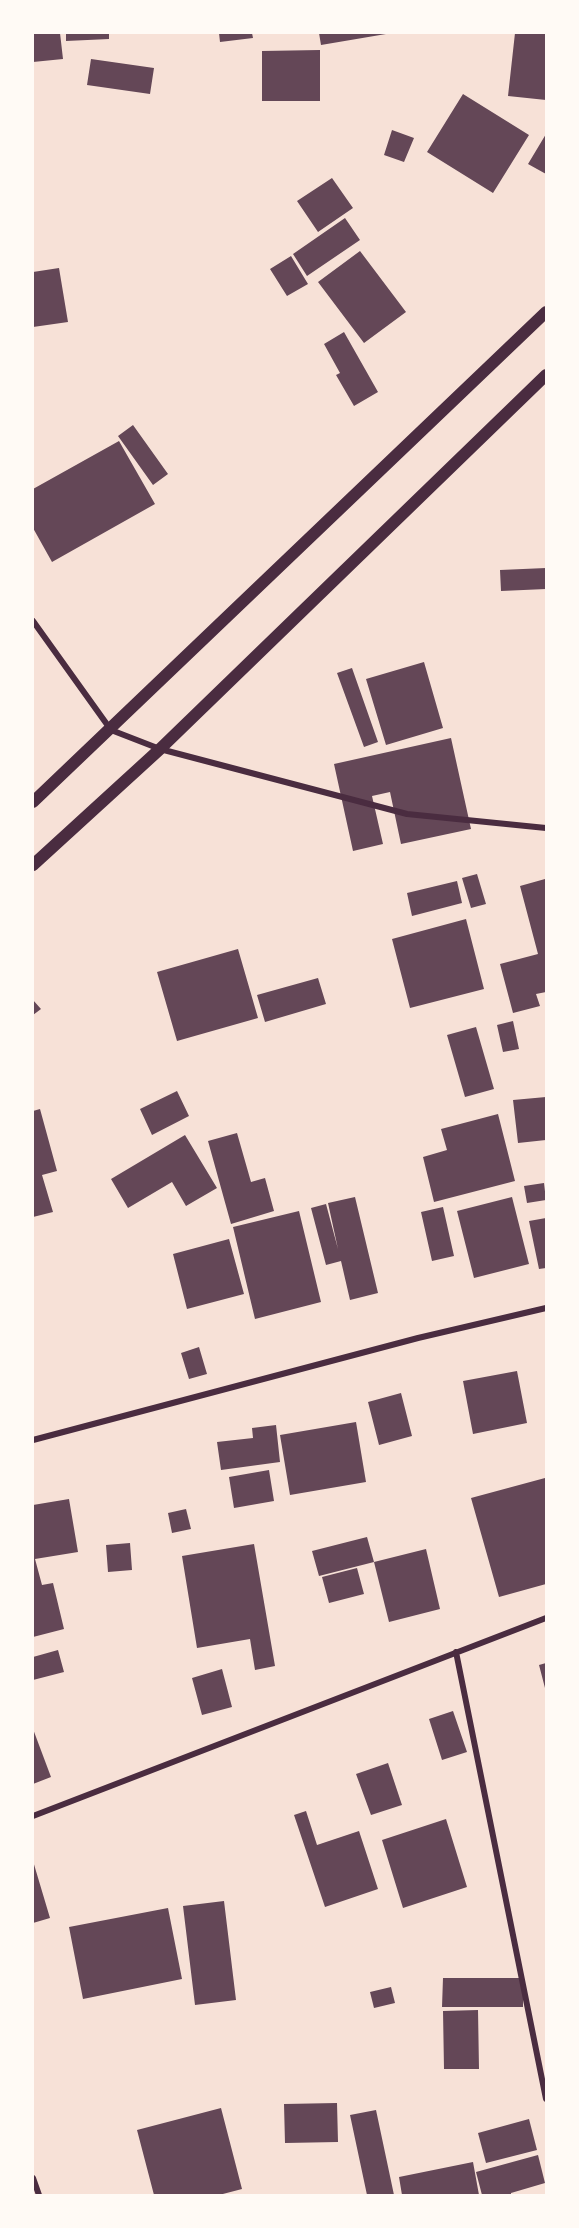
<!DOCTYPE html>
<style>
body{margin:0}
#map{position:relative;width:579px;height:2228px;overflow:hidden;background:#f7e1d7;font-family:Montserrat,sans-serif}
canvas{display:block}
.frame{position:absolute;inset:0;border:34px solid #fffaf5;pointer-events:none}
</style>
<div id="map">
<canvas width="579" height="2228"></canvas>
<div class="frame"></div>
</div>
<script>
const ctx = document.querySelector('canvas').getContext('2d');
ctx.lineJoin = 'round';
function paint(path, color) { ctx.fillStyle = color; ctx.fill(path, 'evenodd'); }
function stroke(path, color, width, dash) { ctx.strokeStyle = color; ctx.lineWidth = width; ctx.lineCap = dash ? 'butt' : 'round'; ctx.setLineDash(dash || []); ctx.stroke(path); }
paint(new Path2D(`
 M33 33H60L63 59 33 62Z
 M66 33H109V39L66 41Z
 M219 33H252L253 38 220 42Z
 M319 33H386V34L321 45Z
 M515 33H546V100L508 96Z
 M320 50V101H262V51Z
 M91 59 154 68 150 94 87 85Z
 M463 94 529 135 493 193 427 152Z
 M392 130 414 138 404 162 384 155Z
 M546 134V174L528 164Z
 M332 178 353 208 318 232 297 201Z
 M345 218 360 240 307 276 293 254Z
 M360 251 406 312 364 343 318 282Z
 M291 256 308 284 287 296 270 269Z
 M59 268 68 322 33 327V272Z
 M344 332 378 392 354 406 336 375 340 373 324 344Z
 M133 425 168 474 153 485 118 436Z
 M119 441 155 504 52 562 33 528V489Z
 M546 568V589L501 591 500 570Z
 M424 662 443 728 386 745 366 679Z
 M352 668 378 742 364 747 337 673Z
 M451 738 471 829 401 844 390 792 372 796 383 844 353 851 334 764Z
 M477 874 486 904 471 908 462 878Z
 M545 879 546 992 536 994 540 1006 513 1013 500 964 538 954 520 886Z
 M457 881 462 903 412 916 407 893Z
 M466 919 484 989 410 1008 392 939Z
 M238 949 258 1018 177 1041 157 972Z
 M318 978 326 1004 265 1022 257 995Z
 M33 1000 41 1009 33 1015Z
 M513 1021 519 1049 503 1052 497 1025Z
 M476 1027 494 1089 465 1097 447 1035Z
 M177 1091 189 1116 152 1135 140 1109Z
 M546 1097V1140L518 1143 513 1100Z
 M40 1109 57 1171 42 1175 53 1212 33 1217V1111Z
 M498 1114 515 1181 434 1202 423 1157 447 1150 441 1129Z
 M237 1133 251 1182 265 1178 274 1211 231 1224 208 1141Z
 M185 1135 217 1188 186 1206 172 1182 128 1208 111 1179Z
 M544 1183 546 1200 527 1203 524 1186Z
 M355 1197 378 1293 350 1300 341 1261 326 1265 311 1208 326 1204 338 1249 328 1203Z
 M512 1197 529 1264 474 1278 457 1211Z
 M443 1207 454 1256 432 1261 421 1212Z
 M299 1211 321 1302 255 1319 233 1227Z
 M546 1218V1268L539 1269 529 1221Z
 M229 1239 244 1294 187 1309 173 1254Z
 M199 1347 207 1374 189 1379 181 1353Z
 M517 1371 527 1423 473 1434 463 1381Z
 M401 1393 412 1436 379 1445 368 1402Z
 M356 1422 366 1482 290 1495 280 1435Z
 M276 1425 280 1462 221 1470 217 1442 253 1438 252 1428Z
 M269 1470 274 1501 234 1508 229 1477Z
 M545 1478 546 1584 499 1597 471 1498Z
 M69 1499 78 1552 35 1559 42 1585 53 1583 64 1629 33 1637V1505Z
 M186 1509 191 1529 172 1533 168 1513Z
 M367 1537 374 1562 319 1576 312 1551Z
 M130 1543 132 1570 108 1572 106 1545Z
 M254 1544 275 1666 255 1670 250 1639 197 1648 182 1556Z
 M426 1549 440 1609 389 1622 374 1562Z
 M357 1568 364 1594 329 1603 322 1577Z
 M58 1650 64 1672 33 1680V1657Z
 M546 1663V1688H545L539 1665Z
 M222 1669 232 1707 202 1715 192 1678Z
 M453 1711 467 1752 442 1760 429 1719Z
 M33 1729 51 1777 33 1784Z
 M388 1763 402 1805 371 1815 356 1774Z
 M306 1811 317 1845 359 1831 378 1889 325 1907 294 1815Z
 M446 1819 467 1887 403 1908 382 1840Z
 M33 1861 50 1918 33 1923Z
 M224 1901 236 2000 195 2005 183 1906Z
 M168 1908 182 1979 83 1999 69 1927Z
 M443 1978H523V2007H442Z
 M391 1987 395 2003 374 2008 370 1992Z
 M478 2010 479 2069H444L443 2011Z
 M337 2103 338 2142 285 2143 284 2104Z
 M221 2108 242 2189 219 2195H154L137 2130Z
 M376 2110 394 2195H367L350 2115Z
 M529 2119 537 2150 486 2163 478 2133Z
 M538 2155 545 2183 511 2193V2195H482L476 2172Z
 M473 2162 479 2195H402L399 2177Z`), '#644757');
stroke(new Path2D(`
 M33 621 111 730 160 749 407 814 546 828
 M33 1440 418 1338 546 1308
 M456 1652 546 2099
 M33 1816 546 1618
 M33 2178 39 2195`), '#4a2c40', 6);
stroke(new Path2D(`
 M33 802 546 312
 M33 865 160 749 546 375`), '#4a2c40', 12);
</script>
